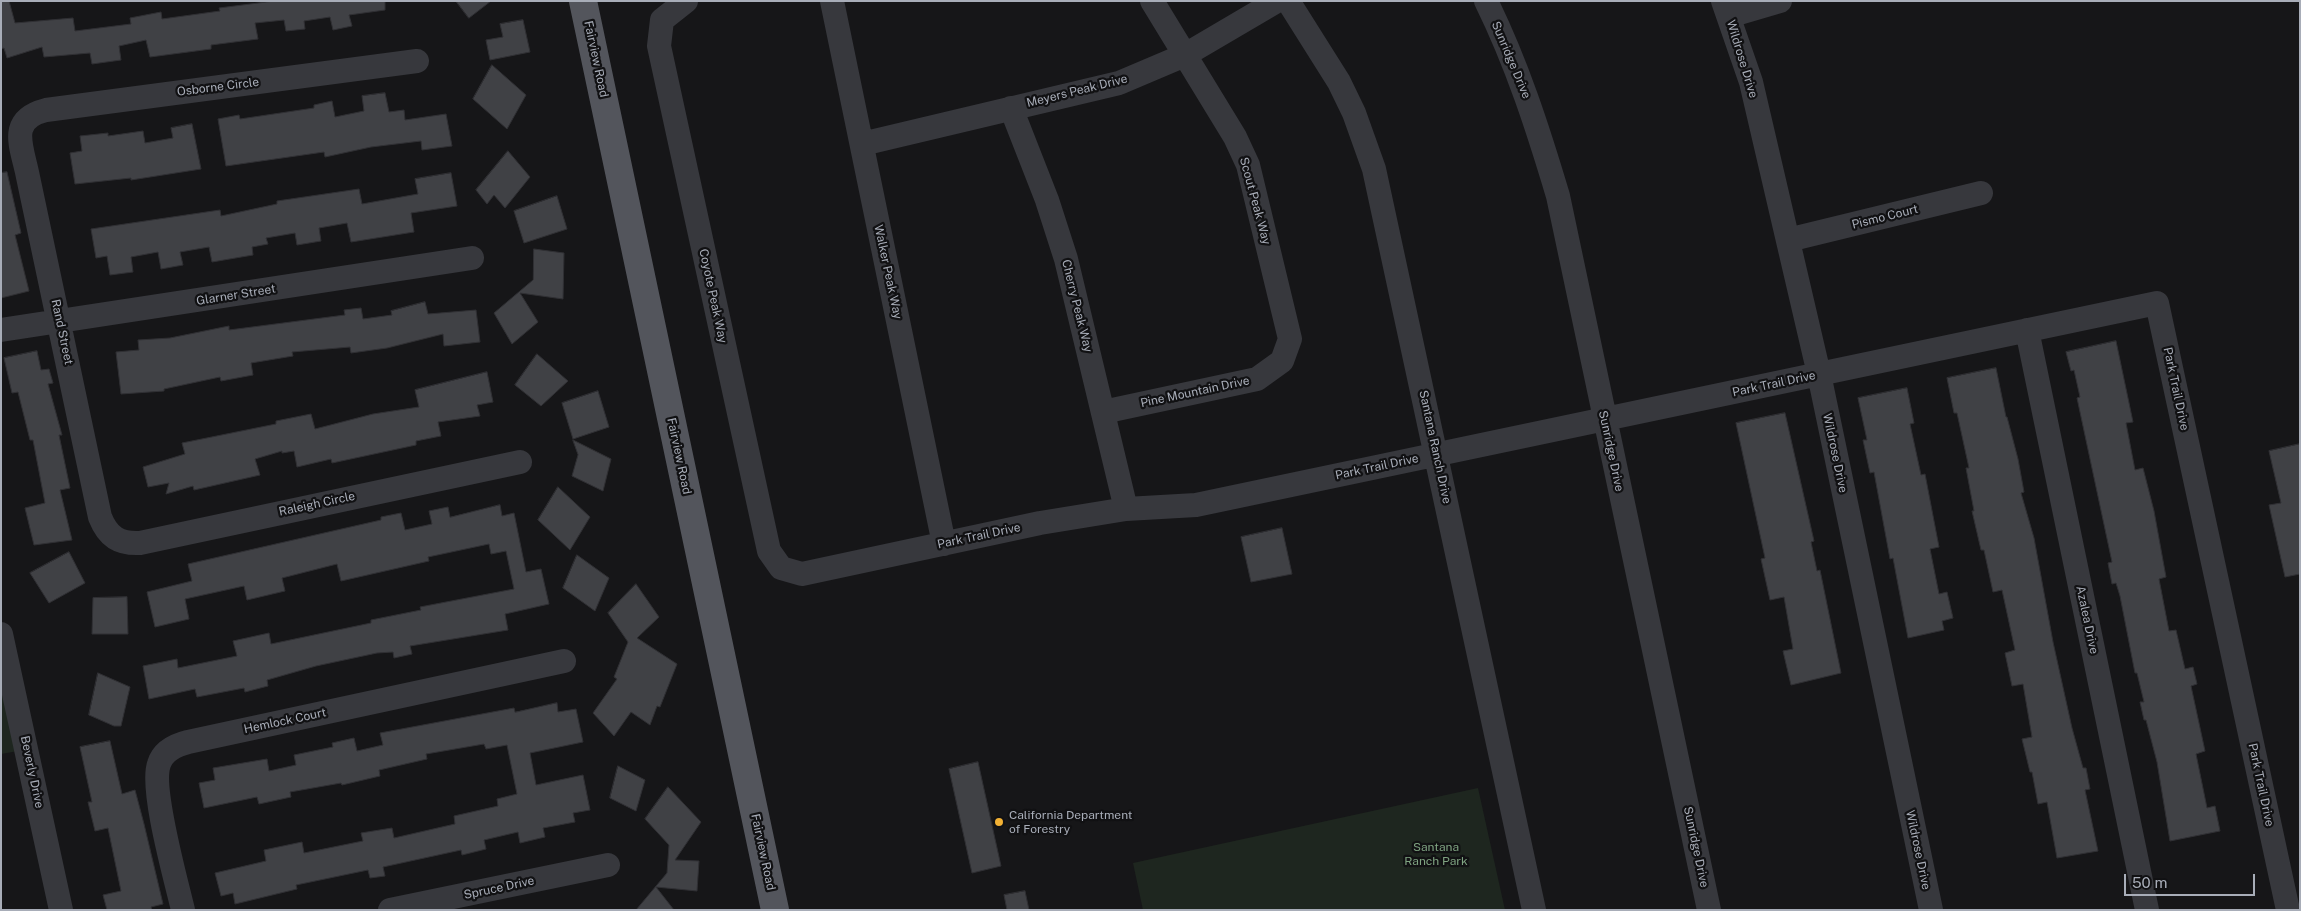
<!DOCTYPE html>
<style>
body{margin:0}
#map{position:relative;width:2301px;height:911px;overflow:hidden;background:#161618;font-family:"Public Sans",sans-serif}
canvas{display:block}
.frame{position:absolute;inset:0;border:2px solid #a8adb8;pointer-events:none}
.scale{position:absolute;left:2124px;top:874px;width:131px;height:22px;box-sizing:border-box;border:2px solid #a8adb8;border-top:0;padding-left:6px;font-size:15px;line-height:18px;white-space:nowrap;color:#a8adb8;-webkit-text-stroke:4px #111113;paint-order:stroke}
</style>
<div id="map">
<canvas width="2301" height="911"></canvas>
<div class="frame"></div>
<div class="scale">50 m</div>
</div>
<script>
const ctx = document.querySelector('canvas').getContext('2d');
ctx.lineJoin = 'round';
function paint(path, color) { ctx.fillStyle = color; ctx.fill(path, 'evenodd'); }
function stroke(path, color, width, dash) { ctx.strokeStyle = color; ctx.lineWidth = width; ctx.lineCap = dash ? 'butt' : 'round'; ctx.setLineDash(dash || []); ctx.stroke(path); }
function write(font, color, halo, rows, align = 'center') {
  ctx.font = font + ' "Public Sans",sans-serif'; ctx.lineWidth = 4.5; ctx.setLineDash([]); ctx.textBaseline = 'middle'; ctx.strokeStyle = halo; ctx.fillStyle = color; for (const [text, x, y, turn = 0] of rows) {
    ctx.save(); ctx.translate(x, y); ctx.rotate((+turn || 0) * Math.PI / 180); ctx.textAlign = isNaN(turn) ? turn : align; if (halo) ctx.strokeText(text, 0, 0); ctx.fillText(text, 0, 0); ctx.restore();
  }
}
paint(new Path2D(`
 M1 668 18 751 1 754Z
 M1478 788 1505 910H1143L1133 863Z`), '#1e261f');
const building = new Path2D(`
 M1 1H9L15 23 73 18 75 31 131 24 130 18 161 12 162 19 220 11 219 8 274 1H385V10L349 15 352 26 333 30 330 17 304 21 305 29 286 31 284 20 255 23 258 39 211 45V49L150 57 146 40 119 46 121 60 92 64 90 53 44 57 42 47 7 58 4 48 1 49Z
 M456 1H491L469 18Z
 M523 20 530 52 490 60 486 40 503 37 500 24Z
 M492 65 526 95 507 129 473 99Z
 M385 93 389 112 404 110 405 120 446 114 452 146 422 150 421 141 371 147 325 157 324 152 226 166 218 119 239 115 240 119 314 108V105L332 101 335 117 364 111 362 96Z
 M192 124 201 169 131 180V178L75 184 70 153 82 151 80 136 108 133V136L143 131 145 143 173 138 171 128Z
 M508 151 530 177 505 208 494 195 487 204 476 190Z
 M7 172 21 233 15 235 29 291 1 298V173Z
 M451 173 457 206 411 213 414 232 351 242 347 223 319 228 321 241 297 245 295 233 266 238 268 244 252 247 253 255 212 262 209 247 180 252 183 265 161 269 158 252 131 257 133 272 110 275 107 256 96 258 91 229 220 210 221 216 277 204V201L359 189 362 204 418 194 415 179Z
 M557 196 567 229 524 243 514 211Z
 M534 249 564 253 563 299 520 293 538 322 512 344 494 313 533 280Z
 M425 302 428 314 476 310 480 342 444 346 443 334 387 348 351 353 350 347 292 352 293 356 251 363 253 375 221 381 220 377 164 389V391L121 394 116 352 139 350 138 340 170 338 229 326V330L345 315 344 310 361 308 363 319 392 315 391 311Z
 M2116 341 2133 422 2126 423 2135 470 2143 468 2154 511 2166 577 2159 579 2169 631 2176 630 2185 669 2193 667 2197 684 2191 686 2205 751 2196 754 2207 808 2215 806 2220 831 2170 841 2157 762 2146 720H2144L2140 702H2144L2137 673H2135L2120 596 2116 583 2112 584 2108 563 2112 562 2077 398 2080 397 2074 370 2071 371 2066 352Z
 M37 351 41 370 49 369 53 383 48 384 62 435H59L70 488 60 490 72 540 34 545 25 508 45 503 33 440H30L18 392 12 393 4 358Z
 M537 354 568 381 541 406 515 385Z
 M1996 368 2006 417H2007L2018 459 2024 492 2021 493 2034 538 2053 642 2072 728 2083 768H2086L2090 789 2085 790 2098 851 2057 858 2047 802 2038 804 2032 772H2030L2022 739 2032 737 2023 684 2012 686 2005 653 2015 650 2002 590 1993 592 1984 550H1981L1972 511H1974L1966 468H1969L1957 413H1954L1947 378Z
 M487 372 493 402 477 405 480 416 438 422 441 436 416 441V445L332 463 331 459 297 467 294 451 282 453V451L255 459 260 475 194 490 193 486 166 494 169 483 148 487 143 467 185 454 182 443 276 424V421L311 414 315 429 373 414 419 407 415 390Z
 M1907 388 1914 423 1910 424 1921 475 1925 474 1939 547 1930 549 1939 594 1947 592 1953 618 1942 621 1944 630 1908 638 1893 558 1890 559 1874 472 1870 473 1863 440H1867L1858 398Z
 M598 391 609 427 573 439 562 403Z
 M1785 413 1814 541 1811 542 1817 571 1820 570 1841 673 1791 685 1783 651 1793 649 1784 597 1770 600 1761 559 1765 558 1736 423Z
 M573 440 611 459 603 491 572 476 578 455Z
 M2300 444V574L2285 577 2269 505 2281 503 2269 451Z
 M558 487 590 517 570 550 538 520Z
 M500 505 502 516 514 513 526 572 541 569 549 604 505 614 508 630 410 646 412 654 394 658 393 652 377 653 316 666 267 680 268 686 245 692 244 688 197 697 195 689 149 699 143 666 177 659 178 668 237 656 233 641 269 633 271 644 371 623V620L421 610 420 607 514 589 506 551 491 554 489 544 428 557 429 561 341 581 337 564 282 578 285 591 247 600 244 586 185 599 189 619 155 627 147 592 192 581 188 564 381 520V517L401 513 405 530 432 524 429 511 448 507 450 517Z
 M1282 528 1292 574 1251 582 1241 537Z
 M69 552 85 583 49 603 30 573Z
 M577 555 609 578 595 611 563 588Z
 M636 584 659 617 637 638 677 664 660 707 657 706 650 725 631 712 614 736 593 713 617 679 614 677 628 642 608 613Z
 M127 597 128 634H92L93 598Z
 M98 673 130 687 121 726H114L89 715Z
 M557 703 558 712 576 709 583 742 530 753 536 785 583 775 590 810 573 813 575 822 543 828 545 837 520 843 518 832 484 840 486 849 462 855 461 850 383 867 385 876 370 878 368 870 296 885 297 889 235 904 233 893 221 896 215 873 266 861 264 850 302 842 304 853 363 841 361 833 392 828 394 838 455 824 454 816 498 806 497 799 517 794 507 745 486 749 484 744 426 754 427 759 379 770 380 776 342 785 341 783 290 792 291 797 259 804 257 797 204 808 199 783 215 780 213 768 267 759 269 771 296 765 294 755 333 747 332 743 354 738 357 751 383 745 380 733 514 708 515 712Z
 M110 741 122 794 135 790 144 824 163 904 151 907 152 910H107L103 895 121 891 108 828 95 831 88 802H92L80 747Z
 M978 762 1001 866 972 873 949 769Z
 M618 766 645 780 636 811 610 798Z
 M668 787 701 822 675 860 699 861 697 891 656 887 674 910H636L667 873 669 845 645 819Z
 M1025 891 1029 910H1007L1004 895Z`);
paint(building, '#404145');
stroke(building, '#303034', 1);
stroke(new Path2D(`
 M686 1 662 20 659 46 769 551 781 568 802 574 1040 523 1126 509 1196 505 2157 303 2288 910
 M832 1 944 544
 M1288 1 1339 82 1354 113 1374 169 1534 910
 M1486 1C1517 64 1538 129 1558 196L1709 910
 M1723 1 1751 82 1819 374 1931 910
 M1729 16 1780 1
 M417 61 46 110C7 120 22 146 28 177L100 517C108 537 119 544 140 543L520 462
 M1011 108 1047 200 1066 259 1126 509
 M862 144 1119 83 1185 55 1277 1
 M1788 240 1981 193
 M1 330 472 258
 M2027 330 2147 910
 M1103 412 1257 379 1282 361 1290 339 1248 165 1235 137 1152 1
 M1 634 61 910
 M183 910C176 880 150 788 159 764 163 751 176 745 188 742L564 661
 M390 910 608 865`), '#37383d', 24);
stroke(new Path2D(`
 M583 1 775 910`), '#53555c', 28);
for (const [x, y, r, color] of [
 [999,822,5,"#f2b134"]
]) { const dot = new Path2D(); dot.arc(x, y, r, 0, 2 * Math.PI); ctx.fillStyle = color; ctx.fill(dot); stroke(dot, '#111113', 2); }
write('12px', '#a8adb8', '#111113', [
 ["Fairview Road",596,59,78],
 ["Wildrose Drive",1742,59,73],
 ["Sunridge Drive",1511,60,67],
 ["Osborne Circle",218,87,-7],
 ["Meyers Peak Drive",1077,91,-14],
 ["Scout Peak Way",1255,201,75],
 ["Pismo Court",1885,217,-14],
 ["Walker Peak Way",888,272,78],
 ["Glarner Street",236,295,-9],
 ["Coyote Peak Way",713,296,78],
 ["Cherry Peak Way",1077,306,76],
 ["Rand Street",62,332,78],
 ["Park Trail Drive",1774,384,-12],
 ["Park Trail Drive",2176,389,78],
 ["Pine Mountain Drive",1195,392,-12],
 ["Santana Ranch Drive",1435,447,78],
 ["Sunridge Drive",1611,451,78],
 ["Wildrose Drive",1835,453,78],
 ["Fairview Road",679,456,78],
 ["Park Trail Drive",1377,467,-12],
 ["Raleigh Circle",317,504,-12],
 ["Park Trail Drive",979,536,-12],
 ["Azalea Drive",2087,620,78],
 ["Hemlock Court",285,721,-12],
 ["Beverly Drive",32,772,78],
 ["Park Trail Drive",2261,785,78],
 ["Sunridge Drive",1696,847,78],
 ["Wildrose Drive",1918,850,78],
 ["Fairview Road",763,852,78],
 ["Spruce Drive",499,888,-12]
]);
write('12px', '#a8adb8', '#111113', [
 ["California Department",1009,815],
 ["of Forestry",1009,829]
], 'left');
write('12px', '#7fa381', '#111113', [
 ["Santana",1436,847],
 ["Ranch Park",1436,861]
]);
</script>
